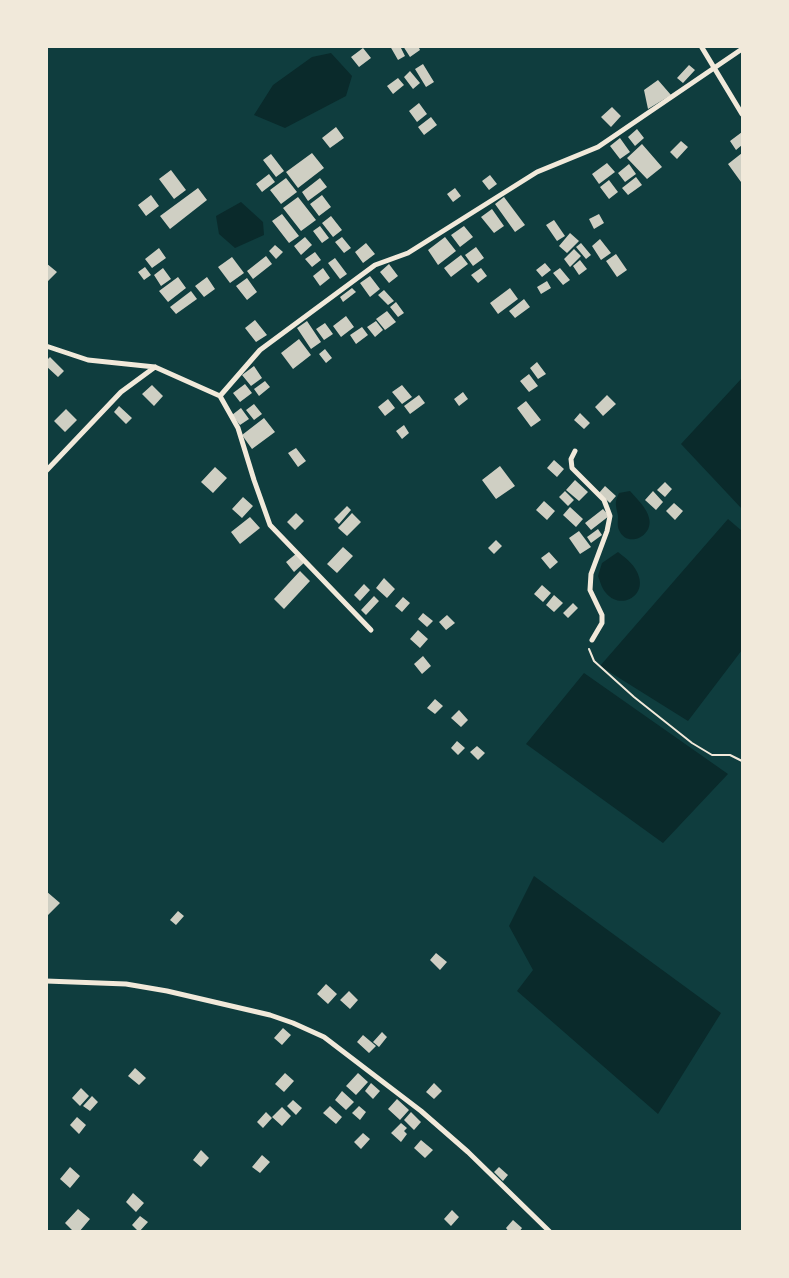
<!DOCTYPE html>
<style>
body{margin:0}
#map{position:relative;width:789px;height:1278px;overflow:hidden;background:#0f3d3e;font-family:"Fira Sans Condensed",sans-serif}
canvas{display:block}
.frame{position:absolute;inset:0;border:48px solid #f1e9da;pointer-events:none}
</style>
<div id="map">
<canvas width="789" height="1278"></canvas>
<div class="frame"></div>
</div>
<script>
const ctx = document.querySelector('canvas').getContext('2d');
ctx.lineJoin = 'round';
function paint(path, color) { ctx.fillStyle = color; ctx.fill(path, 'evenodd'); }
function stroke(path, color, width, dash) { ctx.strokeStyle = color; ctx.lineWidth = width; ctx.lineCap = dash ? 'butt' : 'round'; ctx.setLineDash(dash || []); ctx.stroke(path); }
paint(new Path2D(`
 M331 53 352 76 346 96 285 128 254 115 273 85 312 57Z
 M241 202 263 222 264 235 235 248 219 234 216 216Z
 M742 378V509L681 444Z
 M630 491C637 499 647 508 649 518 654 536 627 549 619 530 617 526 618 520 618 516 616 505 614 503 619 493Z
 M728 519 742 531V650L688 721 600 666Z
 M618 552C627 559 636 566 639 577 645 597 620 610 606 593 602 589 600 581 598 576L602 563Z
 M584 673 728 774 663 843 526 744Z
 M534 876 721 1013 658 1114 517 991 533 970 509 926Z`), '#0a2a2b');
paint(new Path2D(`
 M390 46H400L405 56 398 60Z
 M403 46H418L420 50 410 57Z
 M363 48 371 58 359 67 351 57Z
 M423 64 434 82 426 87 415 69Z
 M689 65 695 70 683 83 677 78Z
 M410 71 420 83 413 89 404 77Z
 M398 78 404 85 393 94 387 86Z
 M658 80 671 95 648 109 644 90Z
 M419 103 427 114 417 122 409 111Z
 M612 107 621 116 611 127 601 117Z
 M431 117 437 125 424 135 418 127Z
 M336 127 344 138 330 148 322 138Z
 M637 129 644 138 635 146 628 137Z
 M742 132V145L736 150 730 141Z
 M620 138 630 152 620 159 610 146Z
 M681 141 688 147 677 159 670 152Z
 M642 144 662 167 647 179 627 158Z
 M312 153 324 168 298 188 286 172Z
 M742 153V181L741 182 728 164Z
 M271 154 284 171 276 177 263 160Z
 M607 163 615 172 599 184 592 174Z
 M629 164 636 174 625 182 618 173Z
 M171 170 186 190 174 199 159 179Z
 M269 174 275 182 262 192 256 184Z
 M490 175 497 184 489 190 482 181Z
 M636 177 642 185 628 195 622 188Z
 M286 178 297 192 281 204 270 190Z
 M320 178 327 187 308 201 302 192Z
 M609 180 618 192 609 199 600 187Z
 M198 188 207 200 170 229 160 216Z
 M455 188 461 196 453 202 447 194Z
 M151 195 159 206 146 216 138 205Z
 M322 195 331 207 319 216 310 204Z
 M298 197 316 220 301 231 283 208Z
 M504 197 525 225 515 232 495 204Z
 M492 209 504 226 494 233 481 217Z
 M282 214 299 236 289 243 272 221Z
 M599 214 604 223 594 229 589 219Z
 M331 216 342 230 333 237 322 223Z
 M554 220 565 236 557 241 546 225Z
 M320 226 329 238 322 243 313 231Z
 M464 226 473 237 460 247 451 235Z
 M570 233 579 241 567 253 559 246Z
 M305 237 312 245 301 255 294 246Z
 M342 237 351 248 344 253 335 242Z
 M445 237 456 251 438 265 428 250Z
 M600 239 611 253 601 260 592 246Z
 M366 243 375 254 363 263 355 252Z
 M581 243 591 255 586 259 576 247Z
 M275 245 283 252 276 259 269 251Z
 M476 247 484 258 473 266 465 255Z
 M159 248 166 258 152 268 145 259Z
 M574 249 581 256 570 267 564 259Z
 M315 252 321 260 312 267 305 259Z
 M616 254 627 270 617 277 606 261Z
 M461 255 468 264 451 277 444 268Z
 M266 256 272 264 253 279 247 271Z
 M232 257 244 273 230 283 218 267Z
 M335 258 347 274 340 279 328 263Z
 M580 260 587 269 579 275 573 266Z
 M46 263 57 272 46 283Z
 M545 263 551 270 542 277 536 270Z
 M389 264 398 276 389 283 380 272Z
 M145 267 151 275 144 280 138 272Z
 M163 268 171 279 161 286 154 275Z
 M323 268 330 278 320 286 313 276Z
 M481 268 487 276 478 283 471 275Z
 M560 268 570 280 563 285 553 273Z
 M370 276 380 289 370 297 360 283Z
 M178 277 186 288 168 302 159 291Z
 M207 277 215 289 204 297 195 286Z
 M247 278 257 292 247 300 236 286Z
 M547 281 551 288 541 294 537 287Z
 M352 288 356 292 343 302 340 297Z
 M510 288 518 299 498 314 490 303Z
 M384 290 394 301 388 305 378 295Z
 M191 291 197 299 176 314 170 307Z
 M524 299 530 307 515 318 509 311Z
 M396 302 404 313 398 317 390 307Z
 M387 311 396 322 385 330 376 319Z
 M346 316 354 327 341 337 333 326Z
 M255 320 267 335 256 342 245 328Z
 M307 321 321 342 311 349 297 328Z
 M376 321 383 330 375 337 367 327Z
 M325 323 333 334 324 340 316 329Z
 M362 327 368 335 356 344 350 335Z
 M299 339 311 355 293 369 281 353Z
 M325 349 332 358 326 363 319 354Z
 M50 357 64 371 58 377 46 366V361Z
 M537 362 546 374 538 379 530 368Z
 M254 366 262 378 251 386 242 375Z
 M529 374 538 386 529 392 520 381Z
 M265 381 270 387 259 396 254 389Z
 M245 384 252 393 240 402 233 393Z
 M152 385 163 396 154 406 142 394Z
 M402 385 412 397 402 404 392 392Z
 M463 392 468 399 459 406 454 399Z
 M419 395 425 403 410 414 404 406Z
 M607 395 616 404 603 416 595 407Z
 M388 399 395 408 385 416 378 407Z
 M526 401 541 420 531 427 517 408Z
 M254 404 262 414 254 420 246 410Z
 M119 406 132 418 126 424 114 412Z
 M241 408 249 419 240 425 232 415Z
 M66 409 77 420 65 432 54 421Z
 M580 413 590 423 584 429 574 420Z
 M264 418 275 432 252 449 242 435Z
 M404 425 409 433 402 439 396 431Z
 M296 448 306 461 298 467 288 453Z
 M554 460 564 469 557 477 547 468Z
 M500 466 515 486 496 499 482 480Z
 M215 467 227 478 213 493 201 482Z
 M575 480 588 492 579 501 566 490Z
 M665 482 672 489 665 497 657 490Z
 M605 486 616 496 610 503 599 493Z
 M565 491 574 500 568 506 559 497Z
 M653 491 663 502 656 510 645 500Z
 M243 497 253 506 242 518 232 509Z
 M544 501 555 511 547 520 536 510Z
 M674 503 683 511 675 520 666 511Z
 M347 506 351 510 339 524 334 519Z
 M570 507 583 519 576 527 563 515Z
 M603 509 609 516 591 530 585 523Z
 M296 513 304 521 295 530 287 522Z
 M352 513 361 522 347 536 338 528Z
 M250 517 260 528 240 544 231 532Z
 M598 529 602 535 591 543 587 537Z
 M579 531 591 547 580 554 569 538Z
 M496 540 502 546 494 554 488 548Z
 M343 547 353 556 337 573 327 564Z
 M549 552 558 562 550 569 541 558Z
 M297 553 305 562 294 572 286 562Z
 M300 571 310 581 284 609 274 599Z
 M384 578 395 589 387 598 376 588Z
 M364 584 370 590 360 601 354 595Z
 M542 585 551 593 543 602 534 594Z
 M554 595 563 603 554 612 546 605Z
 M374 596 379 601 366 615 361 610Z
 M403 597 410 603 402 612 395 606Z
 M573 603 578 608 568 618 563 613Z
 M423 613 433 621 427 627 418 619Z
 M447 615 455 623 446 630 439 622Z
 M418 630 428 639 420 648 410 639Z
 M423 656 431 666 422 674 414 664Z
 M435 699 443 706 435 714 427 708Z
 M459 710 468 720 461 727 451 718Z
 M457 741 465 748 458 755 451 748Z
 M477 746 485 753 478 760 470 752Z
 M46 891 60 903 46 917Z
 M178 911 184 916 176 925 170 920Z
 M436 953 447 962 440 970 430 960Z
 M326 984 337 994 328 1004 317 994Z
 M349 991 358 1000 350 1009 340 1000Z
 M283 1028 291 1035 282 1045 274 1038Z
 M382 1032 387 1037 379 1047 373 1042Z
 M363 1035 376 1046 369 1053 357 1042Z
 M135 1068 146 1078 139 1085 128 1076Z
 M285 1073 294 1081 284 1092 275 1084Z
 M358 1073 368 1082 356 1095 346 1086Z
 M371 1083 380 1091 373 1099 365 1091Z
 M434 1083 442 1091 434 1099 426 1092Z
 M81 1088 89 1096 80 1106 72 1098Z
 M342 1091 354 1102 346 1110 335 1100Z
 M92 1096 98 1102 90 1111 83 1106Z
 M397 1099 409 1110 400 1120 388 1109Z
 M293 1100 302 1108 296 1115 287 1106Z
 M330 1106 342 1117 336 1124 323 1113Z
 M359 1106 366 1112 360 1120 352 1113Z
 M282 1107 291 1116 282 1126 272 1117Z
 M266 1112 272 1118 263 1128 257 1122Z
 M411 1112 421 1122 414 1130 404 1120Z
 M77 1117 86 1125 79 1134 70 1125Z
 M401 1123 407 1128 404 1131 407 1134 401 1142 391 1133Z
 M363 1133 370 1139 361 1149 354 1142Z
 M421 1140 433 1150 425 1158 414 1148Z
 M201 1150 209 1158 201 1167 193 1160Z
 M262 1155 270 1162 260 1173 252 1167Z
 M70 1167 80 1176 70 1188 60 1179Z
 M499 1167 508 1175 503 1181 494 1172Z
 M133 1193 144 1203 136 1212 126 1202Z
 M78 1209 90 1219 79 1232H74L65 1223Z
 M452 1210 459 1217 451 1226 444 1219Z
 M140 1216 148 1222 139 1232 132 1225Z
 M513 1220 522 1228 519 1232H509L506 1228Z`), '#cfcfc3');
stroke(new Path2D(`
 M589 649 594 661 634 697 692 743 712 755H730L742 761`), '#f1e9da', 2);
stroke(new Path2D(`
 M701 46 742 114
 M46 346 88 360 155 367 220 396 260 350 375 265 408 253 537 172 598 147 742 49
 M220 396 238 428 254 480 270 525 371 630
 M575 451 571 459 572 468 604 500 610 516 607 531 591 574 590 590 602 615V623L592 640
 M46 471 121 392 155 367
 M46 981 126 984 167 991 270 1015 293 1023 324 1037 421 1111 468 1152 550 1232`), '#f1e9da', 5);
</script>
